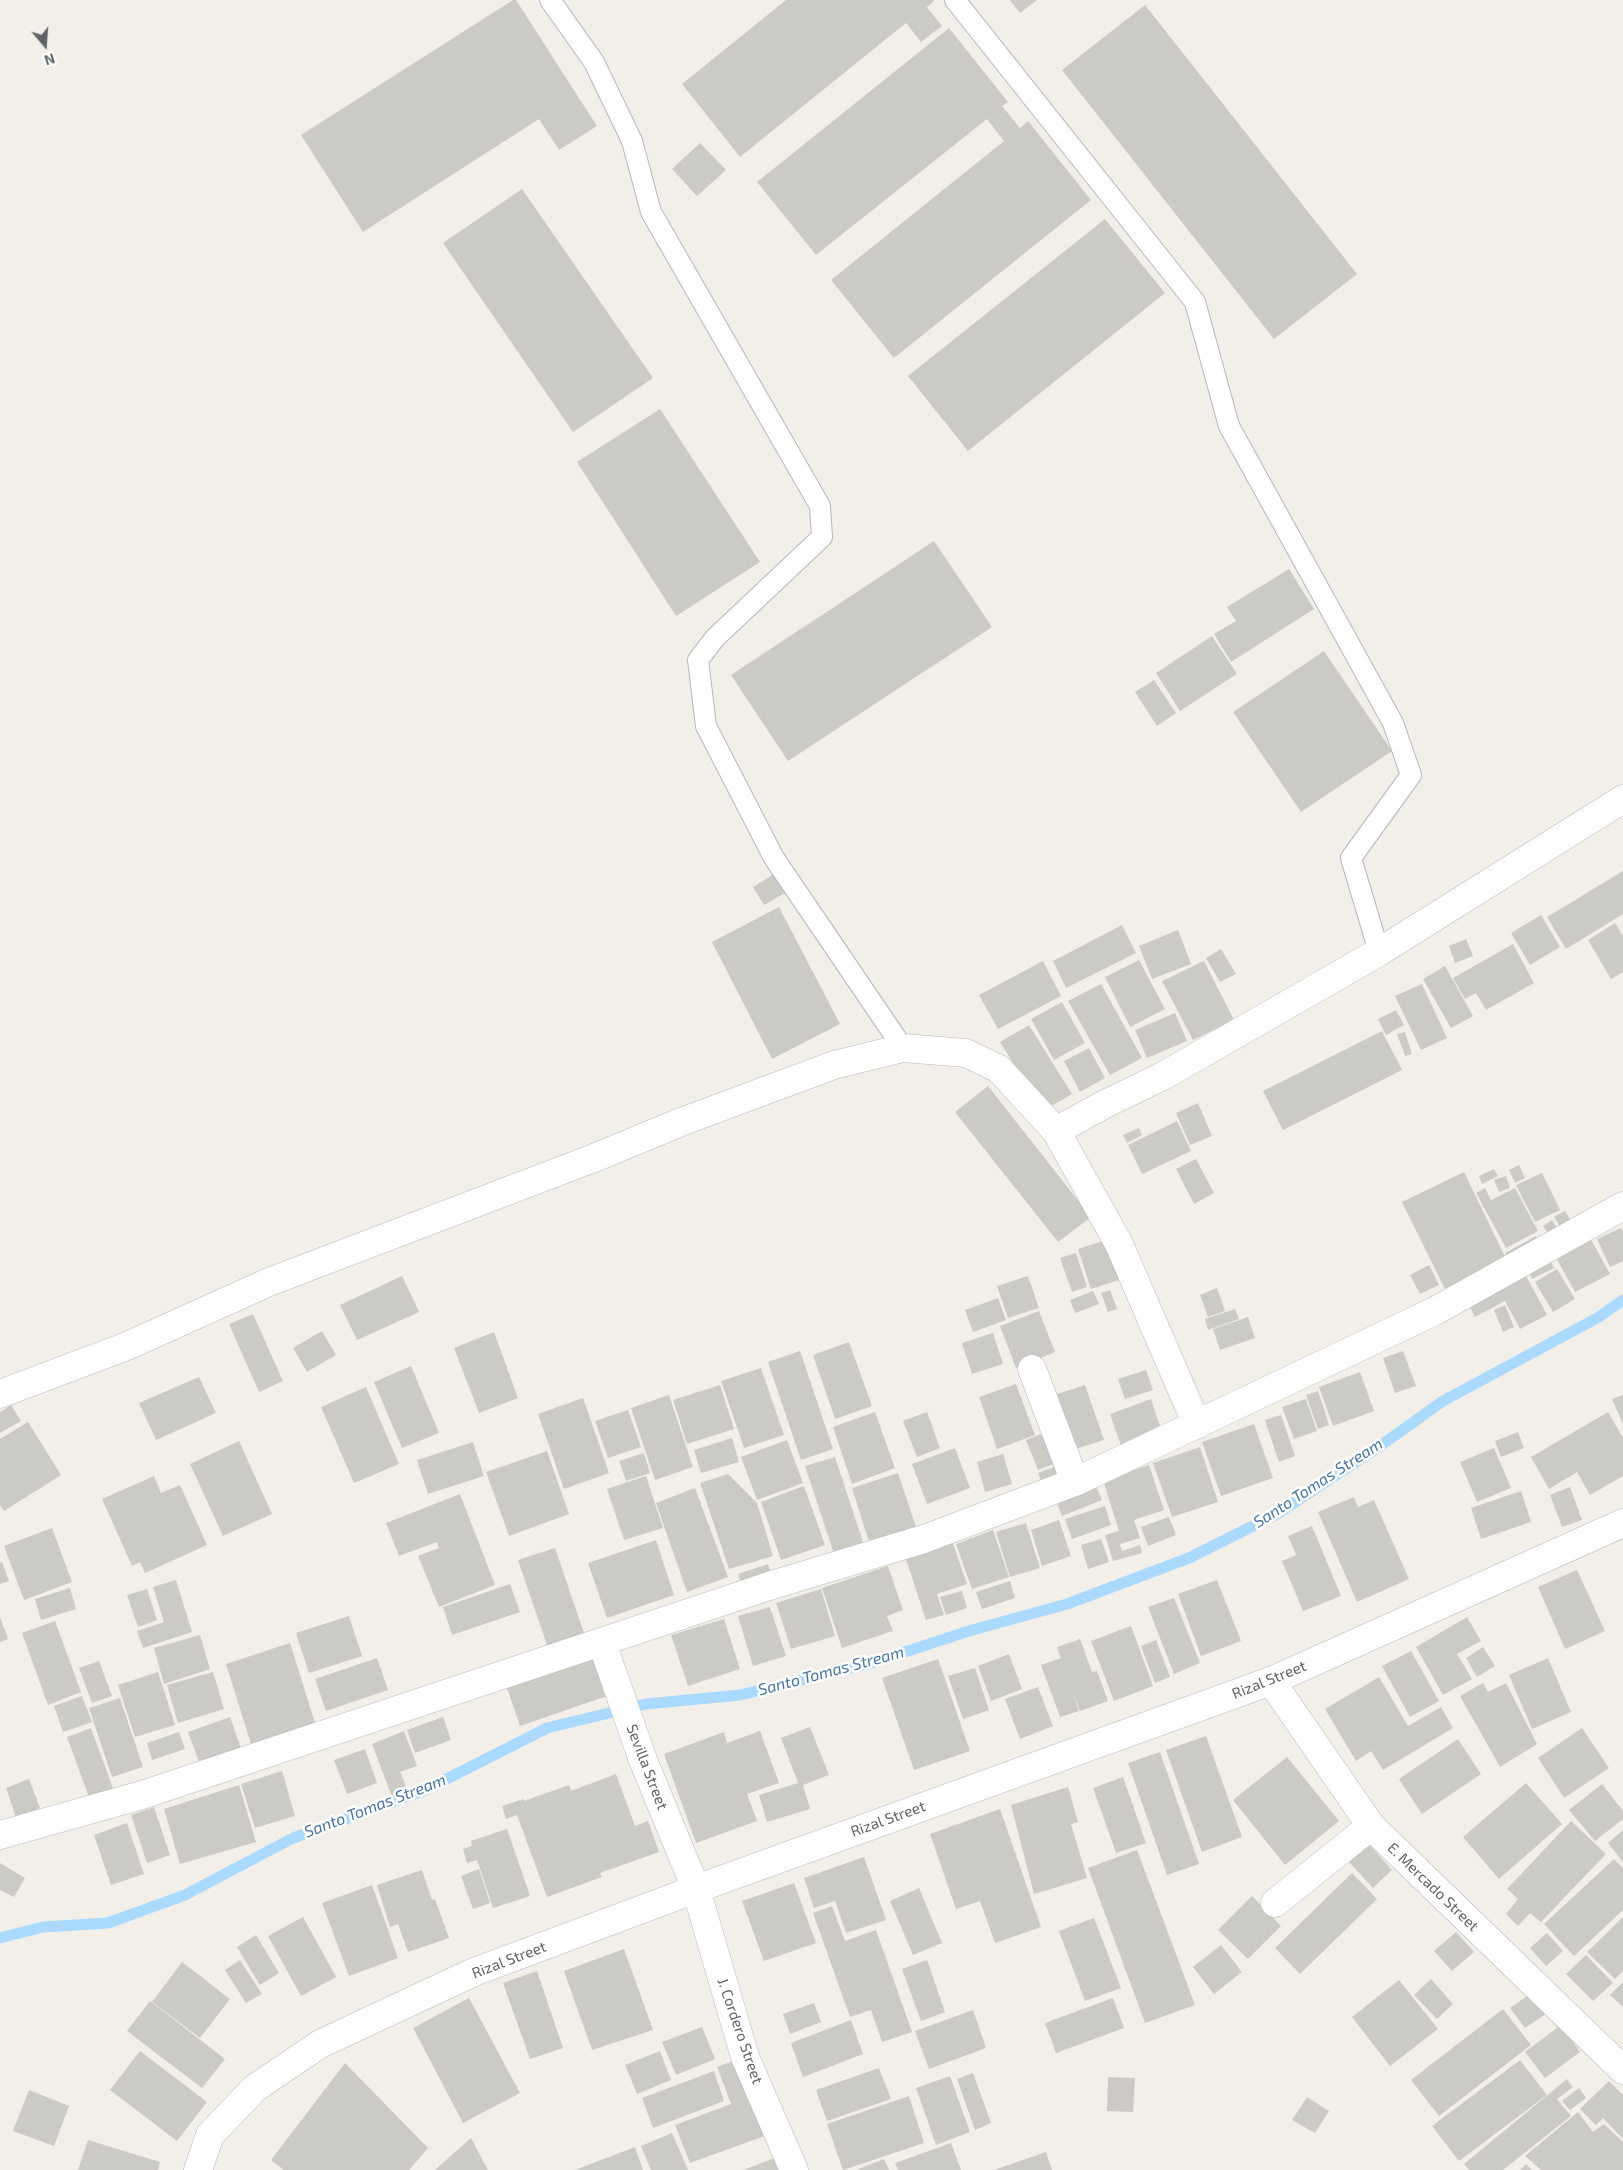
<!DOCTYPE html>
<style>
body{margin:0}
#map{position:relative;width:1623px;height:2170px;overflow:hidden;background:#f1efe8;font-family:"Exo 2",sans-serif}
canvas{display:block}
.north{position:absolute;left:20px;top:20px;width:50px;height:50px;-webkit-text-stroke:4px #fff;paint-order:stroke;rotate:162deg;font-size:14px;font-weight:700;line-height:20px;text-align:center;color:#5f6368}
.north::after{content:'';display:block;margin:auto;width:18px;height:22px;background:#5f6368;clip-path:polygon(50% 0,100% 100%,50% 72%,0 100%)}
</style>
<div id="map">
<canvas width="1623" height="2170"></canvas>
<div class="north">N</div>
</div>
<script>
const ctx = document.querySelector('canvas').getContext('2d');
ctx.lineJoin = 'round';
function stroke(path, color, width, dash) { ctx.strokeStyle = color; ctx.lineWidth = width; ctx.lineCap = dash ? 'butt' : 'round'; ctx.setLineDash(dash || []); ctx.stroke(path); }
function paint(path, color) { ctx.fillStyle = color; ctx.fill(path, 'evenodd'); }
function write(font, color, halo, rows, align = 'center') {
  ctx.font = font + ' "Exo 2",sans-serif'; ctx.lineWidth = 5; ctx.setLineDash([]); ctx.textBaseline = 'middle'; ctx.strokeStyle = halo; ctx.fillStyle = color; for (const [text, x, y, turn = 0] of rows) {
    ctx.save(); ctx.translate(x, y); ctx.rotate((+turn || 0) * Math.PI / 180); ctx.textAlign = isNaN(turn) ? turn : align; if (halo) ctx.strokeText(text, 0, 0); ctx.fillText(text, 0, 0); ctx.restore();
  }
}
stroke(new Path2D(`
 M0 1938 43 1927 108 1923 185 1895 293 1838 425 1790 547 1728 646 1704 740 1695 868 1664 969 1631 1067 1604 1189 1558 1277 1514 1373 1451 1443 1401 1599 1317 1623 1300`), '#aadaff', 11);
paint(new Path2D(`
 M513 0H516L597 126 559 150 539 119 363 232 301 135Z
 M786 0H933L934 1 927 7 942 26 921 42 906 23 740 157 682 84Z
 M1010 0H1037L1020 13Z
 M1145 5 1357 274 1274 339 1062 70Z
 M949 28 1008 102 1002 106 1020 128 1028 121 1091 200 894 358 831 280 1004 141 987 119 816 255 757 182Z
 M700 143 726 170 697 196 672 169Z
 M522 189 653 378 573 432 443 243Z
 M1105 219 1165 293 968 451 908 376Z
 M660 409 760 562 676 616 577 462Z
 M934 541 992 627 788 761 731 675Z
 M1289 569 1314 609 1231 662 1214 634 1236 621 1227 607Z
 M1212 636 1237 674 1180 711 1156 673Z
 M1324 651 1392 751 1301 812 1233 712Z
 M1154 680 1176 713 1157 726 1135 692Z
 M1623 871V914L1566 949 1547 917Z
 M774 874 785 893 764 905 753 887Z
 M779 907 840 1024 772 1059 712 942Z
 M1541 915 1560 947 1530 965 1511 933Z
 M1615 923 1623 936V972L1611 979 1588 940Z
 M1122 925 1136 953 1066 988 1053 961Z
 M1178 930 1191 964 1152 979 1139 946Z
 M1466 939 1473 956 1455 963 1449 946Z
 M1513 944 1534 983 1486 1010 1476 993 1465 999 1453 978Z
 M1221 949 1236 974 1220 982 1206 958Z
 M1139 960 1165 1009 1130 1027 1105 977Z
 M1043 961 1061 996 998 1029 979 995Z
 M1204 961 1234 1020 1193 1040 1162 981Z
 M1445 966 1473 1016 1451 1028 1423 979Z
 M1101 984 1142 1058 1110 1075 1068 1001Z
 M1422 984 1447 1038 1421 1050 1395 996Z
 M1062 1002 1085 1043 1054 1060 1031 1019Z
 M1396 1010 1404 1025 1386 1035 1378 1019Z
 M1175 1013 1187 1041 1147 1058 1135 1030Z
 M1029 1025 1072 1094 1043 1111 1000 1042Z
 M1382 1031 1402 1070 1283 1130 1263 1091Z
 M1405 1032 1412 1054 1405 1056 1397 1034Z
 M1089 1048 1105 1078 1080 1092 1064 1061Z
 M988 1086 1091 1217 1058 1242 955 1112Z
 M1198 1103 1212 1136 1190 1145 1176 1113Z
 M1177 1121 1191 1151 1142 1174 1128 1145Z
 M1139 1128 1142 1135 1127 1143 1123 1135Z
 M1196 1159 1214 1193 1194 1204 1176 1169Z
 M1519 1165 1525 1178 1515 1183 1509 1170Z
 M1494 1169 1498 1176 1482 1184 1479 1176Z
 M1464 1172 1509 1265 1448 1295 1402 1202Z
 M1542 1173 1560 1210 1535 1222 1516 1185Z
 M1506 1176 1510 1188 1499 1192 1494 1180Z
 M1485 1188 1491 1200 1515 1188 1538 1231 1506 1248 1476 1193Z
 M1565 1211 1574 1226 1564 1232 1554 1217Z
 M1552 1220 1562 1236 1554 1242 1543 1226Z
 M1621 1228 1623 1232V1261L1610 1267 1597 1239Z
 M1536 1236 1542 1247 1511 1264 1505 1253Z
 M1589 1236 1610 1274 1575 1292 1554 1254Z
 M1106 1240 1119 1280 1091 1289 1078 1249Z
 M1076 1253 1087 1287 1072 1292 1060 1258Z
 M1547 1255 1554 1268 1532 1279 1526 1266Z
 M1429 1265 1439 1285 1420 1294 1410 1275Z
 M1557 1269 1575 1299 1553 1312 1535 1282Z
 M1523 1270 1547 1315 1520 1329 1505 1301 1475 1317 1466 1300Z
 M402 1276 419 1312 357 1340 340 1305Z
 M1028 1276 1039 1308 1008 1318 997 1286Z
 M1217 1288 1225 1311 1208 1317 1200 1295Z
 M1110 1290 1117 1309 1108 1312 1101 1293Z
 M1093 1291 1099 1304 1075 1313 1070 1300Z
 M998 1298 1006 1320 973 1332 965 1310Z
 M1505 1305 1514 1327 1503 1332 1494 1310Z
 M1235 1309 1239 1319 1208 1330 1205 1319Z
 M1039 1311 1055 1352 1016 1368 1000 1326Z
 M253 1314 283 1381 259 1392 229 1324Z
 M1248 1317 1255 1338 1220 1350 1213 1329Z
 M322 1331 336 1355 307 1372 293 1348Z
 M494 1332 518 1398 479 1413 454 1348Z
 M993 1333 1003 1364 972 1374 962 1343Z
 M849 1342 872 1406 835 1419 813 1355Z
 M800 1351 833 1449 801 1460 768 1362Z
 M1403 1351 1416 1386 1395 1393 1383 1358Z
 M411 1366 439 1433 402 1448 374 1382Z
 M761 1368 784 1435 744 1448 721 1381Z
 M1146 1370 1153 1390 1125 1399 1118 1379Z
 M1360 1372 1374 1411 1333 1426 1319 1387Z
 M199 1377 216 1413 156 1440 139 1403Z
 M1016 1384 1035 1435 997 1449 979 1397Z
 M720 1385 734 1429 687 1444 673 1400Z
 M1085 1385 1104 1440 1069 1451 1051 1396Z
 M366 1387 399 1464 354 1483 321 1407Z
 M1318 1391 1329 1425 1318 1429 1306 1395Z
 M669 1395 693 1467 655 1480 631 1408Z
 M1623 1395V1424L1612 1399Z
 M583 1398 609 1473 564 1489 538 1414Z
 M1151 1399 1162 1432 1121 1446 1110 1414Z
 M1306 1399 1317 1431 1294 1439 1282 1407Z
 M11 1405 21 1421 0 1433V1412Z
 M628 1410 641 1447 608 1458 595 1421Z
 M875 1412 895 1468 852 1484 833 1427Z
 M927 1412 940 1448 917 1457 903 1421Z
 M1608 1412 1623 1438V1476L1590 1495 1577 1472 1549 1489 1531 1457Z
 M1281 1415 1295 1456 1279 1462 1265 1420Z
 M28 1422 61 1475 4 1511 0 1505V1439Z
 M1254 1424 1273 1478 1221 1496 1202 1442Z
 M1048 1431 1061 1461 1038 1470 1026 1440Z
 M1518 1432 1524 1448 1501 1457 1495 1441Z
 M732 1438 739 1462 701 1473 694 1450Z
 M787 1440 803 1483 757 1500 741 1457Z
 M239 1441 272 1514 223 1536 190 1464Z
 M473 1442 484 1476 428 1494 417 1460Z
 M1200 1447 1218 1502 1172 1517 1153 1463Z
 M955 1448 970 1488 927 1504 912 1464Z
 M1494 1448 1511 1488 1477 1502 1460 1462Z
 M547 1451 569 1514 509 1536 486 1472Z
 M644 1453 650 1473 626 1481 619 1461Z
 M1003 1454 1012 1484 985 1492 977 1462Z
 M835 1457 865 1548 835 1557 805 1466Z
 M1064 1463 1070 1477 1043 1486 1038 1473Z
 M1149 1465 1164 1510 1134 1520 1140 1538 1120 1544 1122 1551 1140 1545 1142 1553 1113 1561 1105 1535 1119 1531 1103 1480Z
 M898 1473 917 1530 870 1545 852 1488Z
 M728 1474 757 1503 773 1556 729 1569 700 1483Z
 M154 1476 161 1493 180 1485 207 1545 145 1573 140 1562 132 1566 102 1499Z
 M646 1476 663 1528 624 1540 607 1489Z
 M1095 1483 1102 1500 1062 1516 1055 1498Z
 M804 1486 825 1545 781 1560 761 1502Z
 M1570 1487 1582 1520 1562 1527 1550 1495Z
 M695 1488 728 1577 687 1592 656 1503Z
 M1521 1491 1531 1522 1481 1539 1471 1508Z
 M460 1494 495 1585 439 1607 418 1556 439 1548 437 1542 399 1556 386 1523Z
 M1354 1497 1358 1507 1374 1500 1409 1579 1357 1602 1318 1512Z
 M1105 1506 1111 1525 1072 1539 1065 1519Z
 M1169 1517 1176 1535 1148 1546 1141 1527Z
 M1059 1520 1071 1556 1042 1566 1031 1530Z
 M1026 1523 1040 1568 1010 1577 996 1532Z
 M1312 1526 1341 1596 1303 1611 1282 1561 1296 1555 1288 1536Z
 M52 1528 72 1582 24 1600 4 1546Z
 M993 1530 1009 1577 972 1589 956 1544Z
 M1101 1539 1109 1562 1088 1569 1081 1545Z
 M656 1540 674 1595 607 1618 588 1563Z
 M952 1541 967 1584 937 1594 944 1615 926 1620 905 1556Z
 M555 1548 585 1636 548 1648 518 1560Z
 M2 1562 9 1581 0 1584V1563Z
 M768 1564 773 1579 743 1589 738 1574Z
 M888 1566 903 1610 887 1616 893 1631 842 1648 822 1588Z
 M1577 1570 1605 1631 1565 1649 1538 1587Z
 M176 1580 192 1632 143 1648 137 1631 164 1622 153 1587Z
 M1217 1580 1241 1641 1201 1656 1178 1594Z
 M1010 1581 1015 1598 982 1609 976 1592Z
 M510 1584 520 1612 452 1635 443 1607Z
 M70 1588 76 1609 41 1620 35 1599Z
 M147 1589 157 1620 138 1627 127 1595Z
 M821 1589 835 1636 791 1649 776 1603Z
 M962 1591 967 1608 946 1615 940 1597Z
 M1174 1598 1200 1663 1174 1674 1148 1607Z
 M770 1607 786 1656 753 1666 738 1616Z
 M349 1616 362 1656 309 1673 296 1633Z
 M0 1617 8 1639 0 1642Z
 M1467 1617 1481 1641 1457 1654 1472 1679 1443 1695 1416 1647Z
 M724 1619 740 1669 688 1686 671 1635Z
 M55 1621 81 1692 48 1705 22 1633Z
 M1131 1626 1153 1686 1114 1701 1091 1641Z
 M200 1635 210 1669 164 1684 154 1648Z
 M1080 1639 1092 1672 1097 1671 1108 1701 1080 1711 1072 1690 1079 1711 1060 1717 1041 1665 1061 1658 1057 1647Z
 M1156 1640 1170 1677 1155 1683 1141 1646Z
 M290 1643 315 1723 251 1744 226 1664Z
 M1483 1647 1495 1666 1477 1677 1466 1658Z
 M1411 1651 1439 1701 1410 1717 1382 1666Z
 M592 1654 607 1696 520 1726 506 1685Z
 M1009 1654 1022 1689 991 1701 978 1666Z
 M377 1658 388 1690 326 1711 315 1679Z
 M1548 1658 1571 1712 1532 1729 1509 1675Z
 M938 1659 970 1751 914 1770 882 1678Z
 M99 1661 112 1696 92 1703 79 1668Z
 M975 1668 989 1710 963 1719 948 1676Z
 M158 1672 175 1725 135 1737 118 1685Z
 M213 1672 224 1709 178 1723 167 1685Z
 M1379 1677 1408 1726 1441 1707 1453 1728 1383 1770 1371 1751 1356 1761 1325 1709Z
 M1483 1683 1488 1692 1506 1683 1537 1744 1500 1767 1460 1696Z
 M1038 1687 1053 1726 1020 1739 1005 1699Z
 M82 1696 92 1722 63 1732 54 1706Z
 M120 1698 143 1767 112 1777 89 1708Z
 M230 1717 242 1751 201 1767 188 1732Z
 M443 1717 451 1740 415 1753 407 1730Z
 M810 1727 829 1775 803 1785 810 1809 767 1822 759 1795 798 1783 781 1738Z
 M91 1728 114 1791 90 1800 67 1737Z
 M1582 1728 1609 1768 1564 1798 1538 1758Z
 M404 1731 417 1766 400 1772 408 1791 392 1797 372 1744Z
 M760 1731 779 1783 747 1794 757 1821 696 1843 664 1754 724 1732 727 1743Z
 M179 1732 185 1749 152 1760 147 1743Z
 M1206 1736 1242 1837 1202 1852 1166 1750Z
 M1458 1739 1481 1774 1422 1814 1399 1779Z
 M365 1749 377 1783 347 1794 334 1760Z
 M1160 1752 1199 1864 1167 1875 1128 1763Z
 M1287 1757 1339 1821 1285 1865 1233 1800Z
 M282 1771 295 1816 255 1828 241 1784Z
 M616 1774 635 1826 648 1821 659 1852 600 1873 602 1877 547 1897 517 1815 506 1819 502 1806 524 1799V1801L569 1785 571 1791Z
 M1123 1777 1146 1843 1116 1853 1093 1788Z
 M29 1779 40 1808 16 1817 6 1788Z
 M1526 1783 1562 1824 1499 1879 1463 1837Z
 M1602 1784 1623 1811V1819L1595 1841 1569 1810Z
 M239 1785 256 1842 180 1864 164 1809Z
 M1068 1787 1078 1822 1071 1824 1087 1878 1034 1894 1011 1805Z
 M154 1807 170 1855 147 1863 131 1815Z
 M1000 1809 1041 1927 995 1943 980 1901 956 1909 930 1834Z
 M1571 1821 1606 1854 1541 1922 1530 1913 1518 1926 1506 1914 1518 1899 1507 1889Z
 M127 1823 144 1874 111 1885 94 1835Z
 M507 1829 530 1896 493 1908 477 1860 467 1863 463 1849 472 1846 471 1841Z
 M1623 1830V1862L1608 1843Z
 M1368 1843 1392 1870 1373 1888 1348 1861Z
 M1137 1850 1195 2005 1145 2023 1088 1868Z
 M864 1857 886 1920 846 1933 835 1901 814 1908 804 1878Z
 M1614 1859 1623 1868V1910L1574 1956 1544 1924Z
 M0 1863 25 1878 14 1897 0 1890Z
 M479 1869 490 1903 473 1909 461 1876Z
 M422 1870 432 1900 435 1899 449 1938 408 1952 398 1924 390 1927 377 1885Z
 M1352 1873 1377 1899 1300 1974 1275 1948Z
 M794 1883 816 1943 764 1961 742 1901Z
 M372 1885 398 1958 349 1976 322 1903Z
 M919 1888 942 1943 913 1955 890 1901Z
 M1252 1896 1281 1926 1248 1959 1218 1930Z
 M832 1906 845 1941 876 1930 912 2032 882 2042 871 2010 850 2017 813 1913Z
 M303 1917 336 1977 301 1996 268 1936Z
 M1623 1917V1971L1615 1979 1587 1952Z
 M1094 1918 1121 1988 1085 2001 1059 1931Z
 M1456 1932 1474 1952 1452 1971 1434 1951Z
 M1547 1933 1563 1951 1546 1966 1530 1948Z
 M256 1935 279 1973 260 1985 237 1947Z
 M1221 1945 1242 1972 1214 1994 1193 1967Z
 M624 1949 653 2030 592 2050 564 1971Z
 M1586 1955 1613 1983 1593 2001 1566 1974Z
 M240 1960 262 1994 246 2003 225 1970Z
 M927 1960 945 2012 921 2021 902 1969Z
 M182 1962 230 1999 200 2038 152 2002Z
 M537 1971 563 2048 530 2059 503 1983Z
 M1431 1979 1453 2004 1437 2019 1414 1995Z
 M1399 1980 1438 2029 1390 2066 1352 2017Z
 M1623 1982V2007L1610 1995Z
 M1534 1991 1549 2012 1525 2028 1510 2008Z
 M469 1998 520 2093 463 2123 413 2028Z
 M1113 1998 1124 2028 1056 2053 1045 2023Z
 M150 2001 225 2059 202 2088 127 2031Z
 M814 2003 821 2022 790 2034 783 2014Z
 M1503 2009 1531 2045 1439 2116 1411 2080Z
 M973 2010 986 2048 929 2069 915 2031Z
 M851 2020 863 2054 803 2077 791 2043Z
 M1561 2025 1580 2052 1545 2078 1525 2052Z
 M702 2027 715 2059 676 2075 662 2042Z
 M140 2051 207 2102 177 2141 110 2090Z
 M660 2051 671 2080 637 2094 625 2065Z
 M741 2058 770 2134 690 2163 675 2125 731 2104 717 2067Z
 M1520 2060 1547 2095 1459 2161 1432 2126Z
 M345 2063 428 2148 409 2170H284L271 2160Z
 M879 2068 891 2099 827 2121 816 2090Z
 M714 2071 724 2101 653 2128 642 2098Z
 M973 2073 991 2123 975 2130 957 2079Z
 M950 2076 970 2132 936 2145 916 2088Z
 M1108 2077 1135 2078 1133 2112 1107 2111Z
 M1567 2079 1573 2087 1557 2099 1571 2116 1503 2170H1469L1464 2164Z
 M1609 2081 1623 2095V2139L1603 2118 1596 2125 1580 2109Z
 M1579 2088 1586 2098 1570 2110 1562 2101Z
 M29 2090 69 2106 54 2146 13 2131Z
 M909 2096 924 2143 843 2170 827 2124Z
 M1307 2097 1329 2111 1315 2133 1292 2120Z
 M1578 2112 1593 2132 1604 2124 1623 2142V2170H1541L1525 2156Z
 M672 2133 688 2170H651L641 2146Z
 M471 2138 488 2170H435Z
 M88 2140 160 2162 158 2170H78Z
 M951 2143 961 2170H898L895 2163Z
 M635 2147 643 2170H575Z
 M1046 2152 1052 2170H994Z
 M780 2156 785 2170H743Z
 M884 2159 889 2170H856Z
 M1526 2164 1532 2170H1520Z`), '#cccac5');
const lane = new Path2D(`
 M550 0 594 62 632 141 651 212 820 506 822 537 715 638 698 660 706 726 774 858 903 1048
 M955 0 1195 302 1229 426 1393 723 1411 775 1351 858 1379 952`);
const street = new Path2D(`
 M1056 1131 1105 1104 1163 1076 1379 952 1623 799
 M1032 1369 1075 1482
 M0 1394 127 1346 269 1282 594 1158 681 1122 834 1065 903 1048 966 1053 999 1069 1056 1131 1119 1244 1197 1425
 M602 1643 643 1760 696 1889 745 2057 794 2170
 M1271 1681 1371 1826 1623 2070
 M0 1835 142 1795 769 1586 924 1539 1075 1482 1435 1311 1623 1206
 M1275 1903 1371 1826`);
const secondary = new Path2D(`
 M198 2170 210 2135 255 2088 320 2044 474 1972 696 1889 1271 1681 1623 1523`);
stroke(lane, '#b5b8bc', 22);
stroke(street, '#b5b8bc', 29);
stroke(secondary, '#b6babf', 29);
stroke(lane, '#fff', 20);
stroke(street, '#fff', 28);
stroke(secondary, '#fff', 28);
write('15px', '#5f6368', '#fff', [
 ["Rizal Street",1269,1680,-22],
 ["Sevilla Street",647,1767,69],
 ["Rizal Street",888,1819,-20],
 ["E. Mercado Street",1433,1887,44],
 ["Rizal Street",509,1960,-21],
 ["J. Cordero Street",740,2031,71]
]);
write('italic 16px', '#4174aa', '#fff', [
 ["Santo Tomas Stream",1318,1483,-33],
 ["Santo Tomas Stream",831,1671,-15],
 ["Santo Tomas Stream",375,1806,-21]
]);
</script>
